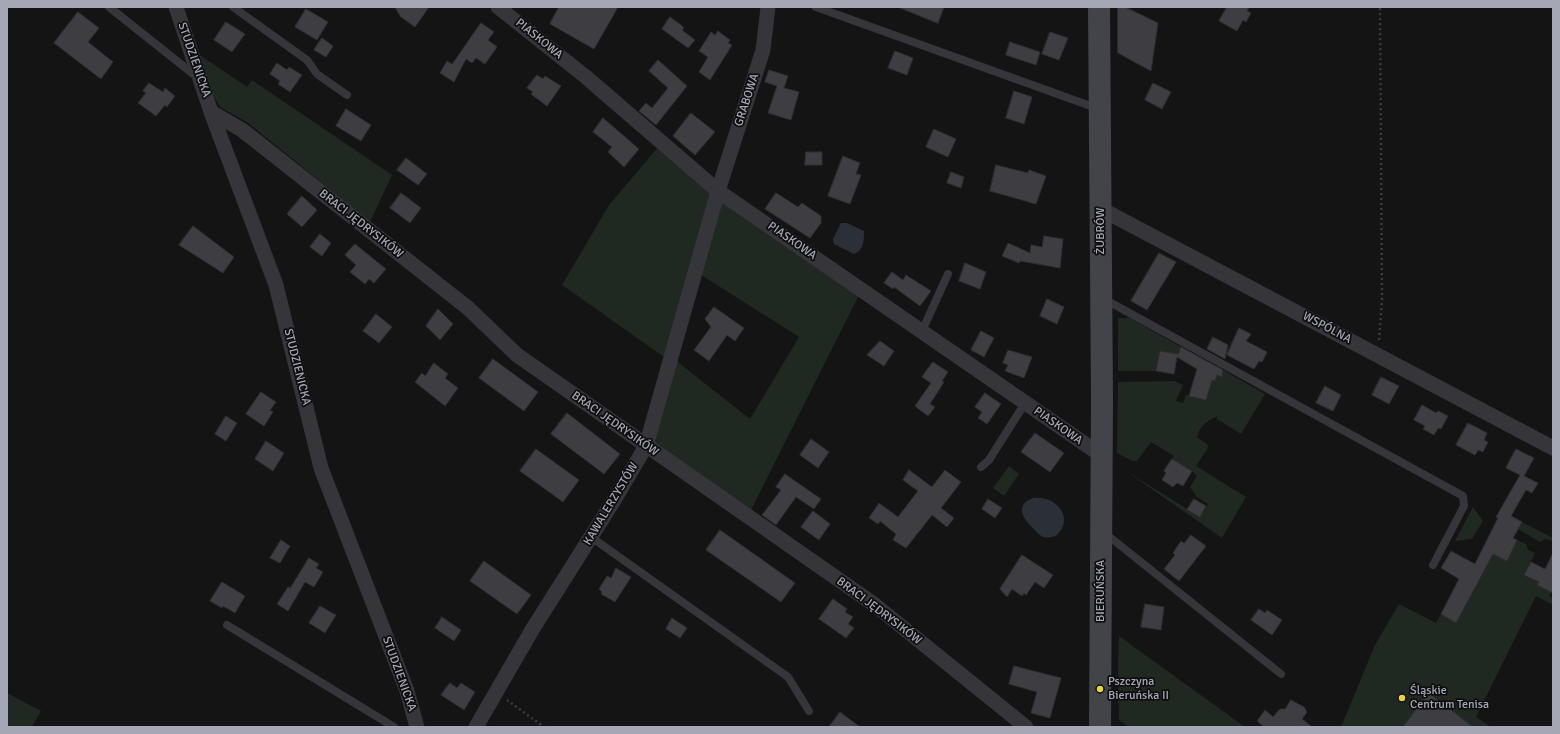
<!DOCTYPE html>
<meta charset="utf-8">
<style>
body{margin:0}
#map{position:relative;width:1560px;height:734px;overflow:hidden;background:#141415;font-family:Signika,sans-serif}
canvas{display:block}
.frame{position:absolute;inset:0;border:8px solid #a6a7b5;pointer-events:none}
</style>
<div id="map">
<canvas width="1560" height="734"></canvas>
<div class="frame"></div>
</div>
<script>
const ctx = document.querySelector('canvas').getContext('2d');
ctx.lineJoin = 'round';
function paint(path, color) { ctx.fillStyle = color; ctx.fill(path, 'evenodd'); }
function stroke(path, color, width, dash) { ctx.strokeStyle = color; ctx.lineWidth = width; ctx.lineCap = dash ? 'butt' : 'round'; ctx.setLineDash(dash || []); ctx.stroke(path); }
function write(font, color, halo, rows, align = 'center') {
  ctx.font = font + ' Signika,sans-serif'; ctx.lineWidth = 3.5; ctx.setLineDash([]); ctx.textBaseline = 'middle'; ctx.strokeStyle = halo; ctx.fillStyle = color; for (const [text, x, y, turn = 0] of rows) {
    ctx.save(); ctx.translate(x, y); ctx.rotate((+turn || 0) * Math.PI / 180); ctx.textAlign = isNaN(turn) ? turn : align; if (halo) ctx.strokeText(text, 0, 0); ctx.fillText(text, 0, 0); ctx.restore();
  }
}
paint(new Path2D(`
 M197 53 247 87 252 80 392 175 370 222 247 122 220 107 200 71Z
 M659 146 714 193 664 357 562 285 609 205Z
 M720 197 860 293 750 512 650 444 674 359 750 419 799 337 698 273Z
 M1118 318H1130L1181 347 1178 354 1160 351 1156 371H1118Z
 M1223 370 1265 394 1241 434 1217 419V416C1208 420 1199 427 1197 437L1207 444 1208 448 1196 466 1246 497 1222 538 1126 471 1200 517 1208 504 1197 497 1190 487 1197 476 1192 471 1172 459 1174 456 1151 442 1137 461H1133L1117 453 1118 382 1174 381 1183 385 1176 401 1183 403 1186 395 1206 400 1209 391V379L1215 381 1217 375 1222 376Z
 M1009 466 1019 474 1004 496 993 488Z
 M1473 507 1483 521 1472 539 1455 541Z
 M1522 522 1553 538V541L1545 539 1540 542 1518 529Z
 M1517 540 1526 544 1528 550 1535 553 1524 575 1539 582 1537 585 1551 592 1549 596 1553 599V605L1536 596 1476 717 1491 727H1341L1375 645 1399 604 1436 623 1441 614 1456 623 1493 554Z
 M1119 636 1245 727H1129L1119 720 1118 663Z
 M7 693 41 711 32 727H7Z`), '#202822');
paint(new Path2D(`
 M841 223H847L864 231C864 241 864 250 854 254L834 244 833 239Z
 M1033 498C1056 495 1076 518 1056 536 1051 537 1048 538 1043 537 1039 535 1036 531 1033 528 1023 519 1014 505 1033 498Z`), '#2b2f38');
const building = new Path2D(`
 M395 7H429L415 27 401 17Z
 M559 7H618L594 49 550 24Z
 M898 7H944L938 23Z
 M1118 7H1125L1158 23 1151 71 1118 53Z
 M1227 7H1249L1247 11 1251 13 1246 22 1243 20 1237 31 1219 21Z
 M306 9 328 22 317 40 295 27Z
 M78 12 99 28 88 42 113 62 101 79 54 43Z
 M670 17 681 25 684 28 682 30 695 40 688 48 662 29Z
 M226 22 245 34 232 52 214 40Z
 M481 23 494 32 488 40 497 47 485 64 476 58 472 63 466 59 454 82 440 73 447 61 452 64Z
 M718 31 730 40 728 43 732 45 710 80 699 72 708 57 699 51 711 32 715 35Z
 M1050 32 1068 38 1059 60 1042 54Z
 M322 38 333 46 326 57 314 50Z
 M1010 42 1040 52 1036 65 1006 55Z
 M895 51 913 58 907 75 888 68Z
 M658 60 687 86 656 125 639 111 646 103 652 108 668 88 649 71Z
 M277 63 287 70 289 67 302 75 290 92 278 84 280 81 270 74Z
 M769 70 788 76 784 88 799 92 791 120 768 113 777 86 765 82Z
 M537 75 543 79 545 76 561 86 547 106 531 94 533 92 527 88Z
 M149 83 163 92 165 88 175 96 167 107 165 105 156 116 138 103 146 93 143 91Z
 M1153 83 1171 92 1162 109 1145 100Z
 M1014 91 1032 97 1024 124 1006 118Z
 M346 109 371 125 361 141 336 126Z
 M691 113 715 132 695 155 673 136Z
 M603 118 639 149 624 167 608 152 612 147 593 132Z
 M934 129 956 139 948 157 926 147Z
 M806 152H822V165H805Z
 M843 156 860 163 856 174 861 175 850 204 828 196Z
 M406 158 427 174 418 185 397 170Z
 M996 165 1028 173 1029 170 1046 176 1036 204 990 191Z
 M951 172 964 177 961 188 947 183Z
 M401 193 421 208 410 223 390 208Z
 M776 193 798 207 802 203 821 216V223L810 238 765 209Z
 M302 196 317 210 302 227 287 214Z
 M193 226 234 257 223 273 179 245Z
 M320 234 331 243 322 256 310 247Z
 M1044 236 1063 239 1060 268 1020 261 1019 263 1002 256 1008 243 1030 253 1031 245 1042 247Z
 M355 244 386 269 374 283 369 279 365 284 350 272 356 265 345 255Z
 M1159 253 1176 262 1147 310 1131 301Z
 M965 263 986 272 980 289 959 281Z
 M892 272 903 280 906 275 931 291 920 306 894 287 893 289 884 283Z
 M1047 299 1064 307 1057 324 1040 316Z
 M714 307 744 328 735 341 727 335 709 361 694 350 711 327 705 319Z
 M438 309 453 324 440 340 426 326Z
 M376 314 392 327 379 343 363 331Z
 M1239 328 1251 334 1246 341 1267 352 1262 362 1259 361 1254 369 1227 355Z
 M981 331 994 338 984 357 971 350Z
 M1213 337 1228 345 1225 359 1207 349Z
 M880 341 894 351 884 366 867 355Z
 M1181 347 1223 370 1222 377 1217 375 1215 381 1212 380 1206 400 1189 396 1197 369 1177 357 1174 374 1156 371 1160 351 1178 354Z
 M1008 350 1032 357 1024 378 1005 371 1008 365 1003 363Z
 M493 359 538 392 524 411 479 378Z
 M933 362 948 372 942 381 944 382 930 404 935 407 928 416 915 406 931 383 922 377Z
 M434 363 448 374 445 378 458 388 445 406 415 382 422 373 425 376Z
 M1381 377 1399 386 1389 404 1372 395Z
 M1325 386 1341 395 1333 411 1316 403Z
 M261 392 276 402 270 410 273 412 264 426 246 414Z
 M985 393 1001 404 987 424 978 418 982 412 975 407Z
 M1422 405 1436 413 1438 411 1448 416 1441 429 1438 428 1434 435 1423 429 1425 426 1414 420Z
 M567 413 620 454 604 474 551 434Z
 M226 416 237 423 226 441 215 434Z
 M1468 423 1487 433 1484 440 1488 442 1483 452 1478 450 1475 455 1456 445Z
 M1035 433 1064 453 1050 472 1021 452Z
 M811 439 829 452 818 468 800 455Z
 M266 441 284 453 273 471 255 459Z
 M536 449 579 480 563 502 520 471Z
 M1516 449 1534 458 1524 476 1538 483 1532 493 1526 490 1511 516 1522 522 1513 538 1517 540 1507 561 1493 554 1456 623 1441 614 1459 579 1441 568 1451 551 1475 564 1498 518 1496 517 1520 475 1506 468Z
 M1172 459 1192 471 1183 486 1177 483 1173 487 1162 480 1166 473 1164 471Z
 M909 470 932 487 945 470 961 482 941 508 954 518 947 527 932 515 906 548 893 540 896 534 880 521 878 524 869 518 879 503 898 517 918 491 903 480Z
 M785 474 821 499 814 509 796 497 776 525 762 515 781 490 776 487Z
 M988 499 1002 508 995 518 982 509Z
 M1194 499 1206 506 1200 517 1187 510Z
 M813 511 830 524 819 540 801 527Z
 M720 530 795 583 781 602 706 550Z
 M1191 535 1206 546 1179 581 1164 569 1175 555 1173 553 1181 541 1184 543Z
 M281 540 290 546 280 563 270 558Z
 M1553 553V593L1537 585 1539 582 1524 575 1531 562 1545 569Z
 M1022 555 1053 575 1044 588 1035 582 1026 595 1024 593 1022 596 1012 589 1007 597 1000 589Z
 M309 558 319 564 316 568 323 572 314 587 305 582 288 611 277 604 288 587 290 588Z
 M484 561 531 595 517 614 470 581Z
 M616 568 631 577 615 602 601 594 602 592 599 589 607 576 611 578Z
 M222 582 245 596 235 613 223 606 222 608 210 601Z
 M833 599 847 609 845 612 853 617 848 624 854 628 846 638 819 619Z
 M1145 604 1164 607 1161 630 1141 627Z
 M320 606 336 615 325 633 309 623Z
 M1259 609 1265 613 1267 610 1282 620 1272 635 1251 620Z
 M442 617 461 630 454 641 435 628Z
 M672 618 687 628 680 638 666 629Z
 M1014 666 1061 678 1050 718 1031 713 1037 692 1009 684Z
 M450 683 457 688 461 683 475 692 464 710 441 695Z
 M1429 693 1473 727H1403Z
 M1291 700 1304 707 1307 712 1302 719 1312 727H1264L1257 721 1265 710 1273 717 1280 709H1285Z
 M840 712 860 727H829Z`);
paint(building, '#3e3e42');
stroke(building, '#2f2e31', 1);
stroke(new Path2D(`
 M1379 340 1382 300 1380 7
 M507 700 544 727`), '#3b3b41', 2.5, [2, 3]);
stroke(new Path2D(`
 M109 7 197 77
 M233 7 307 60 317 74 347 95
 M816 7 1099 109
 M1104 299 1463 496 1464 506 1433 565
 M922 331 948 274
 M981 467 989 460 1025 403
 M591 537 788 677 809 711
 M1111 538 1281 674
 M227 625 394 727`), '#35353a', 8);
stroke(new Path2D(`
 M176 7 211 112 276 285 321 468 407 691 417 727
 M498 7 586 77 718 191 1101 455
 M211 112 242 130 468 308 517 355 875 605 1026 727
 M1101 209 1553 448
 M476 727 532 630 616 497 646 446 718 191 763 50 768 7`), '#35353a', 15);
stroke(new Path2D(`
 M1099 7 1102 401 1100 727`), '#43434a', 22);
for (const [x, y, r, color] of [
 [1100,689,4,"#e7d33a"],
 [1402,698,4,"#e7d33a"]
]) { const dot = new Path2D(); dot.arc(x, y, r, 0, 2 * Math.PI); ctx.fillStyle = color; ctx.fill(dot); stroke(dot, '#0f0f10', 1.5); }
write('12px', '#a6a7b5', '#0f0f10', [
 ["PIASKOWA",539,39,39],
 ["STUDZIENICKA",194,60,71],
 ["GRABOWA",747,100,-72],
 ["BRACI JĘDRYSIKÓW",361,224,38],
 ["ŻUBRÓW",1101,231,-90],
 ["PIASKOWA",792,241,35],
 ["WSPÓLNA",1327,328,28],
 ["STUDZIENICKA",297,367,76],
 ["BRACI JĘDRYSIKÓW",615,424,35],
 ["PIASKOWA",1058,426,35],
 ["KAWALERZYSTÓW",611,504,-59],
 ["BIERUŃSKA",1101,591,-90],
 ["BRACI JĘDRYSIKÓW",879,611,37],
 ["STUDZIENICKA",399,674,70]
]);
write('12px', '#a6a7b5', '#0f0f10', [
 ["Pszczyna",1108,682],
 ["Bieruńska II",1108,696],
 ["Śląskie",1410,691],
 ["Centrum Tenisa",1410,705]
], 'left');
</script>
